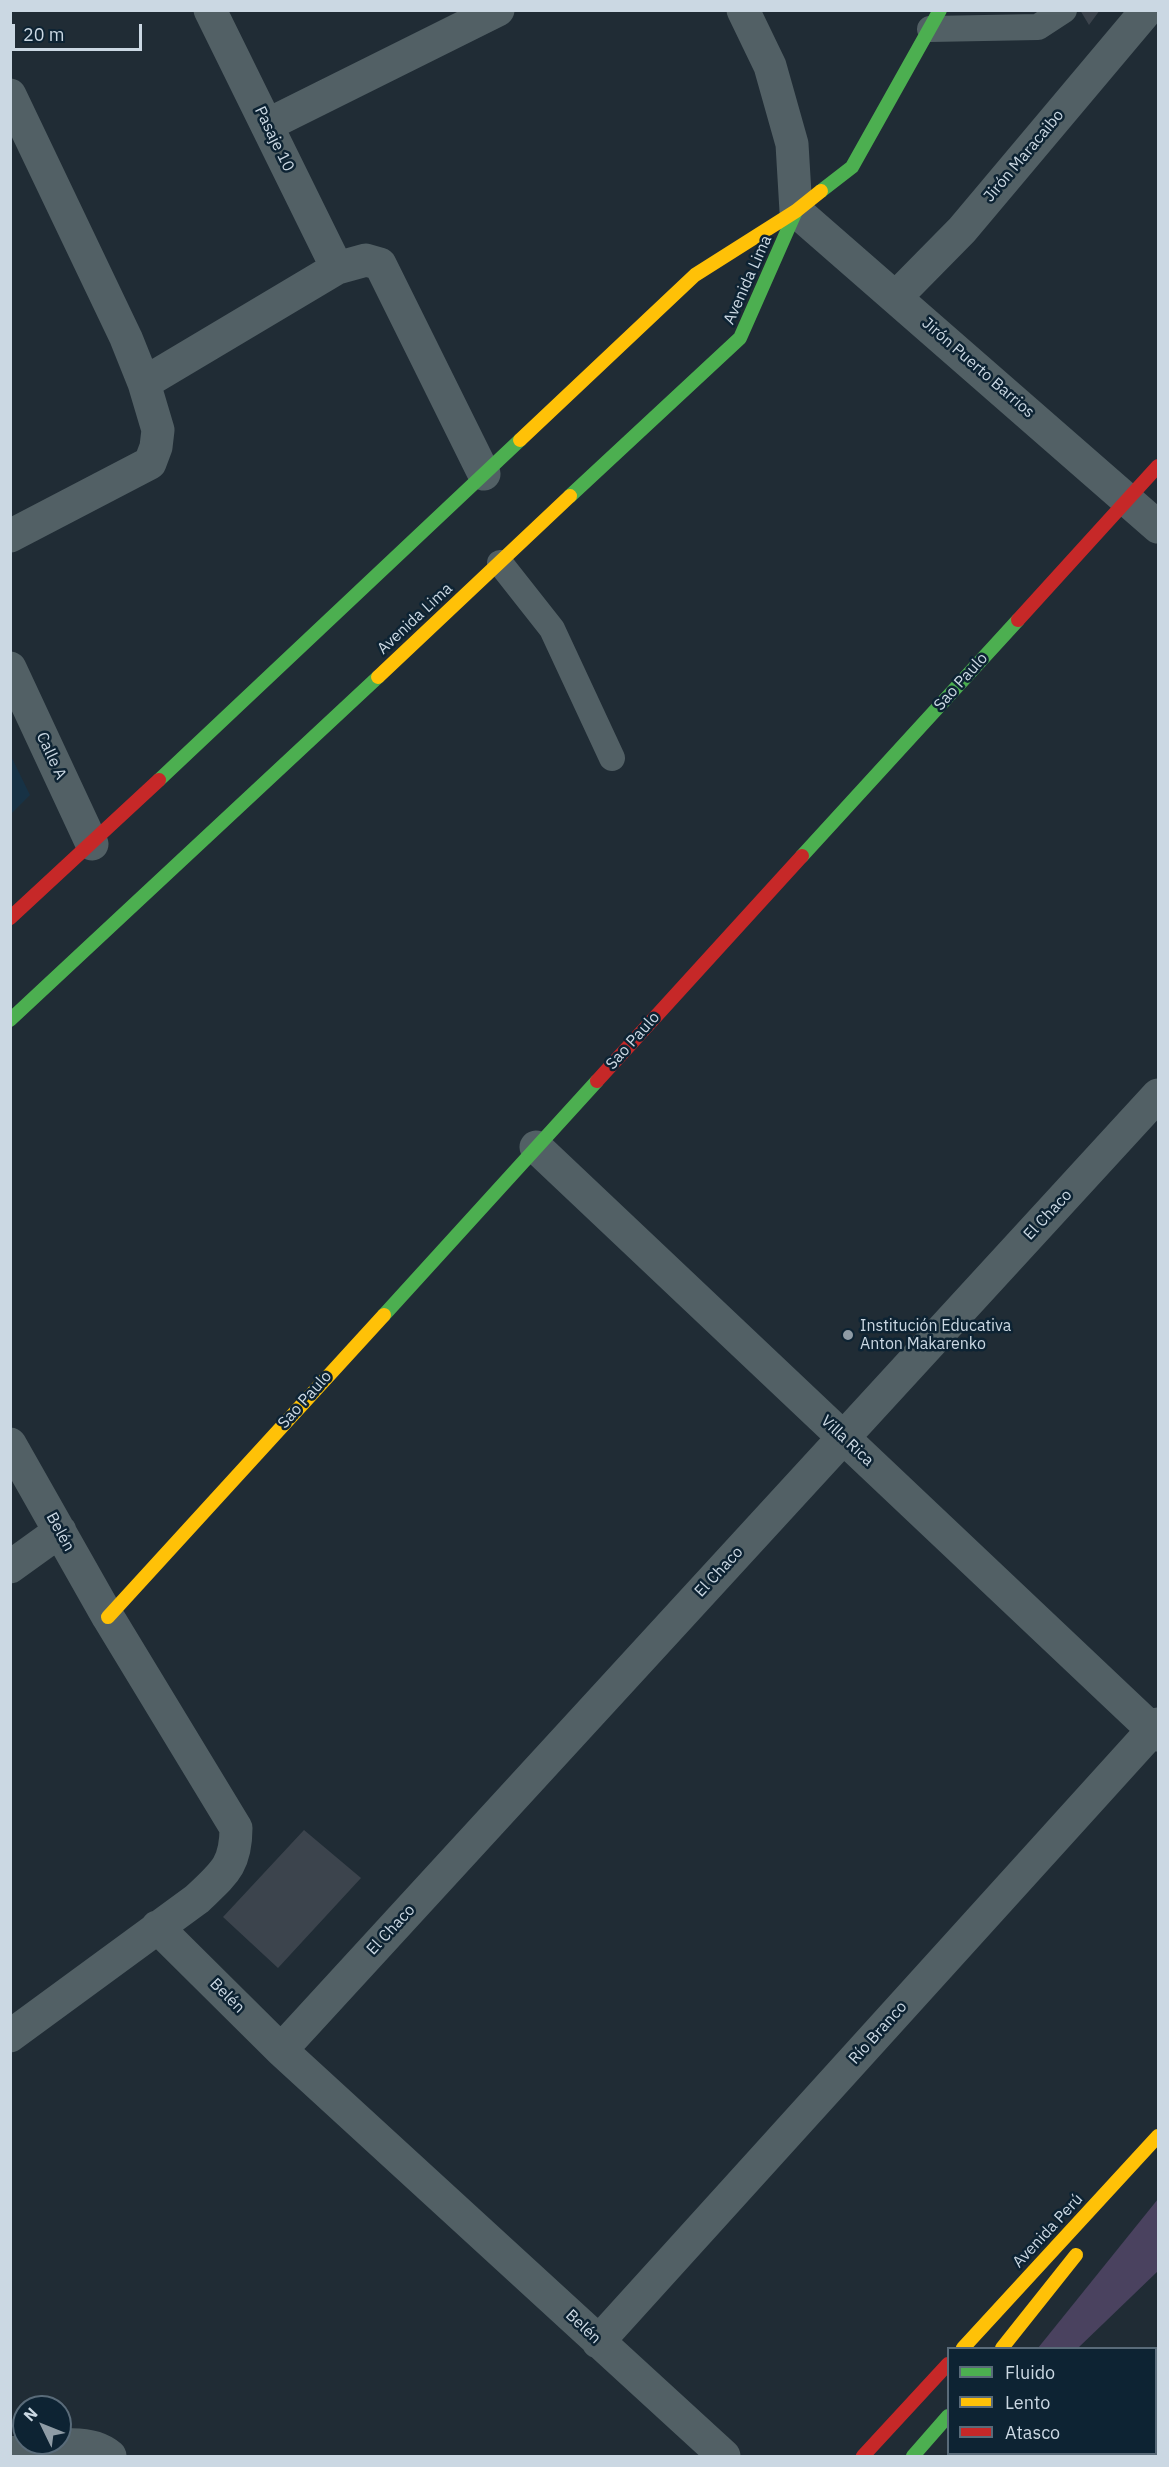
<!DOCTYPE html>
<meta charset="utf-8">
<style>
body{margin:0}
#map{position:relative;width:1169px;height:2467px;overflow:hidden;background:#202c35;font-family:"IBM Plex Sans",sans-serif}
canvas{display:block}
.frame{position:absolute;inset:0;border:12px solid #cbd8e3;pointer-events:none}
.legend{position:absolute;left:947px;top:2347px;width:210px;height:108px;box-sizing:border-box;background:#0d2333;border:2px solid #596b79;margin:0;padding:8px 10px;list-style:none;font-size:18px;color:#cbd8e3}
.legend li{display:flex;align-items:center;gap:12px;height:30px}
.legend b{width:30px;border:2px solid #596b79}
.north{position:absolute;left:12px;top:2395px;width:60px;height:60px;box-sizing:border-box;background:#0d2333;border:2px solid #596b79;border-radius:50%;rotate:313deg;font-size:16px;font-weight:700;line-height:24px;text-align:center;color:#cbd8e3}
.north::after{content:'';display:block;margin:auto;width:21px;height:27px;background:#8f9ca6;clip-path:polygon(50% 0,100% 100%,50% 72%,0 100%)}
.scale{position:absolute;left:12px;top:24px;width:130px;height:27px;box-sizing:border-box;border:3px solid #cbd8e3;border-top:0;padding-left:8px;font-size:18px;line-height:21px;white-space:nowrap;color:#cbd8e3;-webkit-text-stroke:4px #0d2333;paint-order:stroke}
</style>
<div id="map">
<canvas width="1169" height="2467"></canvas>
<div class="frame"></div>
<ul class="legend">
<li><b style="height:8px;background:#4caf50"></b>Fluido</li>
<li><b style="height:8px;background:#ffc107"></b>Lento</li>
<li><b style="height:8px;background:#c62828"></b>Atasco</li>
</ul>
<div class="north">N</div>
<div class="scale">20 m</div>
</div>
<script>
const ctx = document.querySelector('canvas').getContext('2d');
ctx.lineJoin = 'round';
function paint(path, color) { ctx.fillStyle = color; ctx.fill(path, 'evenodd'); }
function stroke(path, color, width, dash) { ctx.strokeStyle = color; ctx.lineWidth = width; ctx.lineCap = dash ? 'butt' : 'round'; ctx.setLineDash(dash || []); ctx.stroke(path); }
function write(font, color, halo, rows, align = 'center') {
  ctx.font = font + ' "IBM Plex Sans",sans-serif'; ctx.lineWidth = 5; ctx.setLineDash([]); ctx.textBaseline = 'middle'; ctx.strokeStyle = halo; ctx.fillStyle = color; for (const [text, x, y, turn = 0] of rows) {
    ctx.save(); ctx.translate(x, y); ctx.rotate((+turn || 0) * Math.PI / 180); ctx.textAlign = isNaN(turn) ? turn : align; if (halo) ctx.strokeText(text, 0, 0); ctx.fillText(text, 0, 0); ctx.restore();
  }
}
paint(new Path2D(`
 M10 754 30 795 11 814H10Z`), '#173245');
paint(new Path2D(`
 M1158 2199V2271L1078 2348H1038Z`), '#4a425f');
paint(new Path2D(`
 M1080 10H1100L1089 25Z
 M304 1830 361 1878 278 1968 223 1917Z`), '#3c444d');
stroke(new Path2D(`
 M930 29 1038 27 1064 10
 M500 563 552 629 612 758`), '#526065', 26);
stroke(new Path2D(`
 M210 10 337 268
 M743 10 770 66 792 144 796 211 1158 527
 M10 95 126 338 144 383 158 430 156 447 150 463 10 536
 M267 125 498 10
 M896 297 962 230 1147 10
 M144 383 337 268 366 260 380 264 484 474
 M10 668 92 844
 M536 1147 1158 1735
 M10 1444 108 1617 236 1828C236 1866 223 1874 197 1899L10 2036
 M10 1567 60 1531
 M157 1927 281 2050 724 2456
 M281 2050 1158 1095
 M598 2342 1158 1724
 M10 2453C39 2449 86 2435 110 2456`), '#526065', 33);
stroke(new Path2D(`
 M821 191 852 167 940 10
 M570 496 740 338 796 211
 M159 780 520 440
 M802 856 1018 620
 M10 1020 378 677
 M384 1315 597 1081
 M913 2456 948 2416`), '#4caf50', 14);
stroke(new Path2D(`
 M520 440 695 275 796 211 821 191
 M378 677 570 496
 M108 1617 384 1315
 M963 2348 1158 2136
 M1002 2348 1076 2255
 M1077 2456 1080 2454`), '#ffc107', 14);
stroke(new Path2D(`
 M1018 620 1158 466
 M10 918 159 780
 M597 1081 802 856
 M1156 2368 1158 2364
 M863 2456 948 2364`), '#c62828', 14);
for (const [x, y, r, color] of [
 [848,1335,6,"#8f9ca6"]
]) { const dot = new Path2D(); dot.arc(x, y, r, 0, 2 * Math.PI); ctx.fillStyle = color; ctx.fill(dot); stroke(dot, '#0d2333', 2); }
write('16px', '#cbd8e3', '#0d2333', [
 ["Pasaje 10",274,139,64],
 ["Jirón Maracaibo",1024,156,-50],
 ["Avenida Lima",748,280,-66],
 ["Jirón Puerto Barrios",978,368,41],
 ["Avenida Lima",415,619,-43],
 ["Sao Paulo",961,682,-48],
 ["Calle A",51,756,65],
 ["Sao Paulo",633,1041,-48],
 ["El Chaco",1048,1215,-47],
 ["Sao Paulo",305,1400,-48],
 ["Villa Rica",847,1441,43],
 ["Belén",60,1532,61],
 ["El Chaco",719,1572,-47],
 ["El Chaco",391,1930,-47],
 ["Belén",227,1996,45],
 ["Río Branco",878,2033,-48],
 ["Avenida Perú",1048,2231,-47],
 ["Belén",583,2327,43]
]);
write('16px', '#cbd8e3', '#0d2333', [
 ["Institución Educativa",860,1326],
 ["Anton Makarenko",860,1344]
], 'left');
</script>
